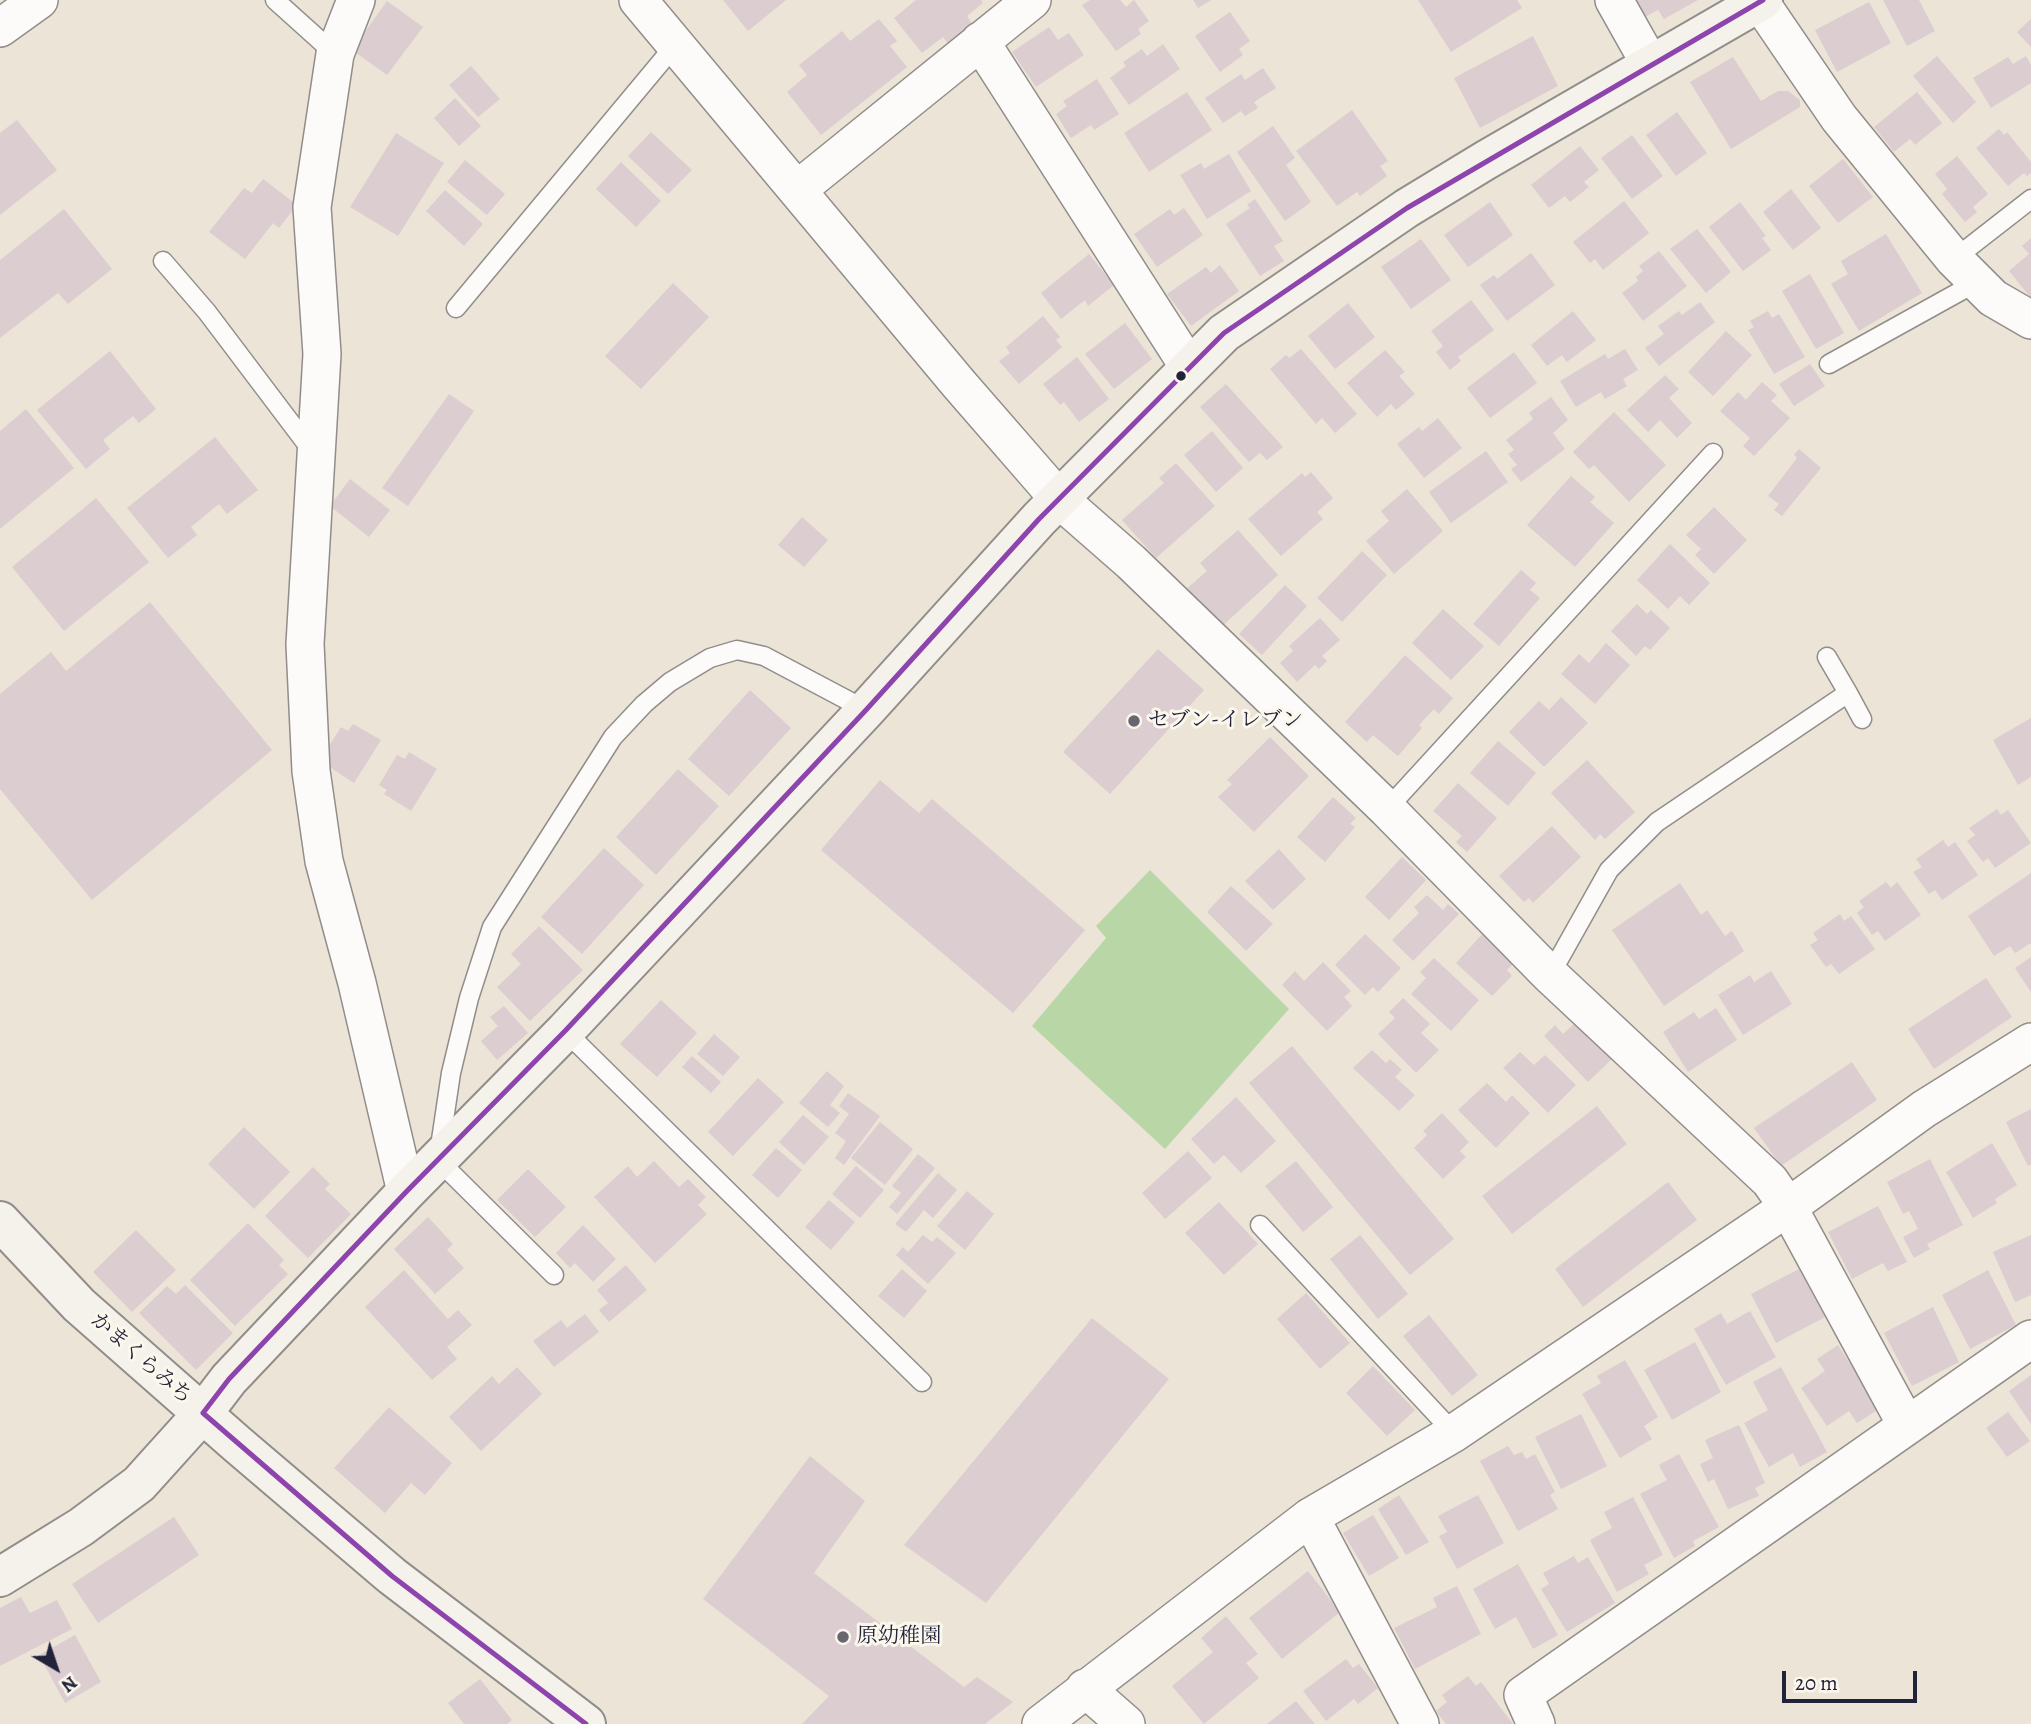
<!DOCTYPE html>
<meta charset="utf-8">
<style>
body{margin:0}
#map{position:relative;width:2031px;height:1724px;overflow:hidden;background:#ece4d7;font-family:Alegreya,serif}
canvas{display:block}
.north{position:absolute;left:21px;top:1633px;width:70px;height:70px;-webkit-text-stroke:5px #fbf7ec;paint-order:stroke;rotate:141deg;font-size:19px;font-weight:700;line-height:28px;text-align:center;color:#22223b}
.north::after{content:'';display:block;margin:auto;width:24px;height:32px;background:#22223b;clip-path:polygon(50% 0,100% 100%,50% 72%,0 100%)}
.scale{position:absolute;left:1782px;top:1671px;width:135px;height:32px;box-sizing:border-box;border:4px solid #22223b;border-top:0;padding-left:9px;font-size:21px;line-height:24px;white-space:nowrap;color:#22223b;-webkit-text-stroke:5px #fbf7ec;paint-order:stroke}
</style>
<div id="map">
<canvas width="2031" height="1724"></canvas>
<div class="north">N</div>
<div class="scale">20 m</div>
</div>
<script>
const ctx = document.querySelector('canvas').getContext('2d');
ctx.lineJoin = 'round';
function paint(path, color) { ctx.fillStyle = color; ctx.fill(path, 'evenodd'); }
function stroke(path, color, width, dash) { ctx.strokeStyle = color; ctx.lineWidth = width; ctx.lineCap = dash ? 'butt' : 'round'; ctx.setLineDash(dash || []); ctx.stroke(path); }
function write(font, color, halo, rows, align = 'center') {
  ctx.font = font + ' Alegreya,"Noto Serif JP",serif'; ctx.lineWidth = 6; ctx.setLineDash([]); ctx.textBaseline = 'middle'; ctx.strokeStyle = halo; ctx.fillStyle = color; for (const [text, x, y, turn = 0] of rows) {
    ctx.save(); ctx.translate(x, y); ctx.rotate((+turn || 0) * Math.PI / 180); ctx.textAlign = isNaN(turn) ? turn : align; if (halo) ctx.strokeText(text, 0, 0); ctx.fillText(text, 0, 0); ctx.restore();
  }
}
paint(new Path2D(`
 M1150 870 1289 1009 1165 1149 1032 1026 1106 938 1096 926Z`), '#b9d6a7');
paint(new Path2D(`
 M723 0H786L748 31Z
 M916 0H981L983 3 967 16 974 27 950 46 943 37 922 53 894 18Z
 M1090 0H1120L1126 7 1134 0 1149 21 1138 29 1141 34 1116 51 1082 5Z
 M1193 0H1211L1198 8Z
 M1418 0H1517L1522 8 1451 52Z
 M1636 0H1698L1664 19 1658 10 1645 17Z
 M1883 0H1919L1935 31 1907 46Z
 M387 1 423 27 387 75 352 50Z
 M1869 2 1891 43 1837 72 1815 30Z
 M1230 12 1250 41 1239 49 1243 55 1220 72 1195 36Z
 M879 19 897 41 890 46 907 67 821 135 787 92 807 75 799 65 842 31 850 41Z
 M2031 19V47L2017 32Z
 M1049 27 1058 40 1069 33 1084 55 1036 87 1012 52Z
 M1533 36 1558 86 1480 128 1454 78Z
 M1163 44 1180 69 1129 105 1110 78 1126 66 1123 62 1142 49 1147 56Z
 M1937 56 1976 102 1953 123 1913 76Z
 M2026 56 2031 65V83L1991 108 1973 78 2008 57 2013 64Z
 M1733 57 1761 101 1778 91H1788L1800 100V107L1731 149 1690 82Z
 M471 66 500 99 478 117 449 85Z
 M1263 68 1276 88 1254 102 1258 108 1245 116 1241 111 1223 123 1205 98 1241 74 1245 80Z
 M1097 79 1119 114 1094 130 1091 125 1071 138 1056 114 1067 106 1063 101Z
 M1187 92 1212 130 1149 172 1124 133Z
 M1917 92 1942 123 1915 145 1910 139 1894 152 1874 127Z
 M455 98 481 126 459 146 434 118Z
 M1352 110 1388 161 1380 166 1387 176 1360 196 1357 192 1337 206 1296 151Z
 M1677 112 1707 153 1676 176 1646 135Z
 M17 120 57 170 0 215V133Z
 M1273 126 1295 158 1286 165 1311 202 1285 221 1237 152Z
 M1999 129 2004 135 2007 132 2031 162V173L2027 176 2024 173 2008 186 1976 148Z
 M651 132 692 170 668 194 628 156Z
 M396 133 444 163 398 236 350 207Z
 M1632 135 1663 176 1632 199 1601 158Z
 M1580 146 1599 170 1584 182 1589 187 1570 202 1565 196 1549 208 1531 185Z
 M1229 154 1251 191 1207 219 1180 175 1201 163 1204 169Z
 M1957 156 1988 194 1973 207 1977 212 1965 222 1942 194 1947 189 1935 174Z
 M1843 159 1873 197 1838 223 1809 186Z
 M465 160 505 194 487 215 447 182Z
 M621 162 661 201 636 227 596 189Z
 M263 179 297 205 279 228 273 223 245 259 209 232 244 188 252 193Z
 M1791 189 1821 228 1793 250 1763 212Z
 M445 190 483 224 464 246 426 211Z
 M1255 199 1283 241 1274 246 1284 261 1260 276 1226 224 1250 208 1247 205Z
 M1624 201 1649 233 1603 270 1595 259 1590 263 1573 242Z
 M1490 202 1513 235 1468 267 1444 235Z
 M1740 202 1766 236 1762 238 1771 250 1743 271 1709 227Z
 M1184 208 1203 235 1157 267 1134 234 1170 209 1174 215Z
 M64 209 112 269 68 304 58 293 0 338V260Z
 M1697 229 1731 272 1706 293 1670 249Z
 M1886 234 1922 293 1859 331 1831 284 1848 274 1841 261Z
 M2031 238V298L2009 271 2029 254 2022 246Z
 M1421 239 1451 280 1411 309 1381 267Z
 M1659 251 1687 286 1643 321 1622 293 1638 281 1636 277 1643 271 1639 266Z
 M1531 253 1555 285 1507 321 1480 285 1494 275 1497 279Z
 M1089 254 1114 285 1088 306 1085 300 1061 319 1041 293Z
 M1220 265 1239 291 1191 326 1167 294 1206 267 1211 273Z
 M1810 274 1844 333 1816 349 1782 291Z
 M673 283 709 317 641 389 605 356Z
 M1471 300 1494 330 1458 357 1461 361 1450 370 1436 352 1443 346 1431 331Z
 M1700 302 1715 322 1659 366 1645 348 1664 334 1658 326 1679 311 1682 315Z
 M1348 303 1375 337 1335 369 1308 336Z
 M1573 311 1596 340 1567 362 1562 355 1547 366 1531 345Z
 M1768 311 1772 318 1779 314 1805 357 1774 374 1748 330 1754 327 1750 321Z
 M1043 316 1060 337 1056 340 1062 347 1019 384 999 361 1010 353 1006 347Z
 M1125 323 1152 359 1114 389 1085 354Z
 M1726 331 1752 355 1713 396 1688 372Z
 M1301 349 1357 414 1335 433 1322 418 1316 424 1270 369 1286 355 1289 358Z
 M1625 349 1638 370 1623 379 1627 386 1605 399 1601 392 1576 407 1560 381 1605 354 1608 359Z
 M1385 350 1405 372 1399 376 1415 394 1396 410 1391 404 1377 417 1347 383Z
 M110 351 156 409 139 423 133 416 103 440 110 449 86 469 37 410Z
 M1514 352 1537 383 1490 418 1467 388Z
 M1077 357 1109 399 1079 422 1064 402 1060 405 1043 384Z
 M1810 364 1825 386 1794 406 1779 384Z
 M1665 375 1679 389 1669 398 1692 423 1677 438 1660 420 1648 432 1627 410Z
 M1762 382 1777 395 1771 401 1790 418 1754 456 1743 446 1750 438 1720 411 1738 392 1746 400Z
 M1226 384 1283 447 1267 460 1260 453 1249 462 1200 407Z
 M449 394 474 411 408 506 382 488Z
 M1551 397 1568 420 1553 433 1565 449 1521 482 1511 469 1517 465 1508 454 1514 450 1506 440 1533 419 1529 413Z
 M26 409 74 468 0 529V431Z
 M1614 412 1666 465 1629 502 1594 465 1589 469 1573 452Z
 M1438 418 1462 448 1424 478 1397 444 1419 427 1422 431Z
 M1212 431 1243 468 1216 492 1184 455Z
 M215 437 258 490 227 514 219 504 191 527 197 535 168 558 127 508Z
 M1799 449 1821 468 1782 516 1774 510 1779 504 1768 496 1797 458 1794 455Z
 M1486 451 1508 482 1451 523 1429 492Z
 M1176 463 1215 506 1156 558 1122 520 1164 483 1159 478Z
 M1311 472 1333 498 1317 512 1323 519 1281 556 1248 519 1302 473 1305 477Z
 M1571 476 1595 497 1590 502 1614 523 1575 567 1527 525Z
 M350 479 390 510 369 537 330 506Z
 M1407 489 1443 531 1394 574 1366 541 1389 521 1381 511Z
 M96 498 149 562 64 631 12 567Z
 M1714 507 1747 540 1714 574 1695 555 1701 549 1686 535Z
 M802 517 828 540 804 567 778 545Z
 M1238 530 1278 575 1219 629 1184 591 1207 571 1200 563Z
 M1670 544 1710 583 1689 605 1680 596 1668 609 1637 580Z
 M1362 551 1387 575 1342 622 1317 598Z
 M1521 570 1536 583 1530 590 1540 598 1499 646 1473 624Z
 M1285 585 1307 606 1262 655 1239 634Z
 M150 602 272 750 92 900 0 789V694L51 652 66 671Z
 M1637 604 1647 614 1651 610 1670 628 1650 650 1645 646 1636 656 1611 631Z
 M1443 609 1484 646 1451 680 1412 643Z
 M1320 618 1340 640 1322 656 1327 661 1319 669 1315 665 1297 682 1280 663 1293 651 1289 646Z
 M1606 643 1630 665 1595 704 1561 674 1579 654 1589 663Z
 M1158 649 1204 690 1110 794 1063 752Z
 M1405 655 1453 698 1439 714 1434 709 1419 725 1422 728 1398 756 1373 735 1367 742 1345 722Z
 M750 690 791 728 729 796 688 759Z
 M1561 697 1588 723 1544 767 1509 732 1539 701 1549 710Z
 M2031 718V777L2018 785 1993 740Z
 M353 724 381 740 354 783 328 766 331 762 322 757 341 727 348 731Z
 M1270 737 1309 776 1254 832 1218 797 1232 784 1227 780Z
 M1498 741 1536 773 1508 806 1470 773Z
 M409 752 437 769 411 811 384 794 387 790 379 785 397 755 405 759Z
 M1587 760 1635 812 1605 839 1600 834 1595 840 1551 793Z
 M678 769 719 806 656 875 616 837Z
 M880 780 919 813 932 799 1085 930 1013 1013 821 850Z
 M1458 783 1497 818 1467 852 1456 842 1462 836 1433 811Z
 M1333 797 1356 818 1350 824 1355 827 1325 862 1297 837Z
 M1997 809 2001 815 2008 810 2031 843 1995 868 1988 858 1983 862 1967 841 1975 835 1969 828Z
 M1552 826 1581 857 1533 903 1529 898 1524 902 1499 876Z
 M1943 840 1948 847 1955 842 1978 875 1942 900 1935 890 1929 894 1913 872 1922 867 1916 859Z
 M604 848 644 885 582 954 541 917Z
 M1279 849 1306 879 1273 910 1245 881Z
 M1402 857 1426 880 1389 920 1365 897Z
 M2031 873V943L2015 953 2010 946 1994 956 1968 916Z
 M1886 882 1891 888 1897 882 1921 915 1885 941 1878 931 1872 935 1857 913 1864 907 1859 901Z
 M1680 883 1701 915 1707 910 1725 936 1732 931 1744 951 1664 1006 1612 930Z
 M1231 886 1273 924 1246 951 1207 912Z
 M1427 895 1443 910 1448 904 1459 914 1413 961 1392 940 1419 913 1414 907Z
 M1840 914 1844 921 1851 916 1875 949 1839 974 1831 964 1826 967 1810 945 1818 940 1813 933Z
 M539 926 583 970 530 1021 497 987 521 964 511 954Z
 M1485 931 1517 960 1507 970 1512 976 1492 996 1456 963Z
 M1365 934 1401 968 1378 992 1373 987 1365 995 1335 965Z
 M2031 957V992L2015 968Z
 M1434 958 1479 1000 1451 1031 1411 994 1426 978 1420 972Z
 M1323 962 1351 991 1344 997 1352 1006 1327 1031 1282 985 1295 971 1304 981Z
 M1771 971 1792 1004 1743 1035 1718 995 1750 975 1754 982Z
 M1986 978 2012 1017 1934 1069 1908 1029Z
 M1403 998 1430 1024 1421 1033 1439 1050 1416 1073 1378 1034 1395 1018 1389 1012Z
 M661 1000 697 1033 657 1077 620 1044Z
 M504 1006 528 1033 497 1060 481 1041 498 1026 490 1017Z
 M1716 1008 1737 1040 1688 1072 1663 1032 1694 1012 1699 1019Z
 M1577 1021 1613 1058 1588 1082 1544 1036 1555 1025 1563 1034Z
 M714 1034 740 1057 723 1076 697 1054Z
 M1292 1046 1454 1239 1410 1275 1249 1083Z
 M1372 1050 1386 1063 1390 1059 1402 1070 1395 1077 1415 1095 1399 1111 1353 1068Z
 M1520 1052 1534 1065 1545 1055 1576 1085 1548 1113 1503 1068Z
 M692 1056 721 1082 711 1093 682 1067Z
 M1852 1062 1877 1100 1781 1166 1754 1128Z
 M827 1071 844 1086 830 1105 840 1113 828 1127 799 1103Z
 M758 1078 784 1102 733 1156 708 1132Z
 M1487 1083 1506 1102 1512 1095 1530 1113 1496 1148 1458 1110Z
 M848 1093 880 1116 844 1165 835 1158 846 1141 835 1133 849 1114 839 1106Z
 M1236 1097 1276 1141 1241 1173 1224 1155 1214 1164 1191 1139Z
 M1597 1106 1627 1144 1512 1234 1482 1196Z
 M2031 1109V1164L2028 1166 2006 1122Z
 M1442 1113 1469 1142 1460 1151 1466 1157 1443 1179 1414 1148 1427 1135 1423 1131Z
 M803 1115 829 1137 804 1165 779 1142Z
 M880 1122 913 1149 885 1185 851 1158Z
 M244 1127 290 1172 254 1209 208 1164Z
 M1992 1143 2017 1185 1995 1199 1997 1203 1973 1218 1946 1172Z
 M776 1148 802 1170 778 1198 752 1175Z
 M1188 1151 1212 1178 1165 1219 1142 1193Z
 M918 1154 935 1168 897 1214 889 1207 901 1193 892 1186Z
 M1930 1159 1963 1225 1927 1244 1930 1249 1914 1258 1903 1237 1918 1229 1909 1211 1903 1214 1887 1182Z
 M654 1161 679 1187 688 1179 706 1197 698 1205 707 1214 655 1263 594 1197 628 1166 637 1177Z
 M1296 1161 1333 1207 1303 1232 1265 1186Z
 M856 1166 884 1190 860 1218 832 1194Z
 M313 1167 330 1184 325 1189 351 1214 308 1258 265 1216Z
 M528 1169 566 1207 535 1237 497 1200Z
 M938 1173 957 1190 933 1218 924 1210 906 1232 895 1224Z
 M1668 1182 1697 1220 1583 1307 1555 1269Z
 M967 1191 994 1214 965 1250 937 1226Z
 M829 1200 855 1222 831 1250 805 1227Z
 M1219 1202 1258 1244 1224 1275 1185 1233Z
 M1878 1206 1907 1262 1888 1271 1883 1263 1852 1279 1828 1232Z
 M428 1217 453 1244 447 1250 464 1268 435 1294 394 1249Z
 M248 1223 284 1260 279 1265 288 1274 235 1326 190 1280Z
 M583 1225 616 1259 593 1282 575 1263 570 1268 556 1253Z
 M136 1230 176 1270 132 1312 93 1272Z
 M923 1235 932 1242 937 1237 956 1253 928 1284 896 1255 903 1247 908 1252Z
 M1360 1235 1408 1294 1378 1319 1330 1259Z
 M2031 1235V1295L2015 1302 1993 1252Z
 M626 1265 647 1290 609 1322 599 1310 608 1303 597 1290Z
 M902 1269 927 1291 904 1318 878 1296Z
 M1799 1269 1825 1317 1776 1343 1751 1294Z
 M404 1270 448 1319 458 1310 472 1325 447 1347 457 1359 432 1380 365 1307Z
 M1988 1270 2016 1325 1970 1349 1942 1295Z
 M185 1285 233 1333 196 1370 139 1313 167 1286 176 1294Z
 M1306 1293 1350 1343 1320 1369 1277 1319Z
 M1933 1307 1959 1362 1912 1386 1884 1333Z
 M1750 1311 1776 1357 1726 1385 1694 1329 1721 1313 1727 1324Z
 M585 1314 599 1332 554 1367 533 1341 561 1320 567 1328Z
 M1429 1315 1478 1375 1452 1396 1403 1336Z
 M1092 1318 1169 1379 986 1603 904 1545Z
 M1695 1342 1721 1392 1672 1420 1644 1370Z
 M1838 1345 1879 1409 1857 1423 1849 1411 1827 1426 1801 1388 1825 1371 1817 1359Z
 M1625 1360 1658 1417 1644 1426 1652 1439 1620 1458 1582 1394 1601 1383 1597 1376Z
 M1373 1366 1415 1410 1387 1436 1346 1393Z
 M517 1367 542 1394 481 1451 449 1417 492 1376 499 1384Z
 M1781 1367 1827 1452 1800 1467 1793 1453 1769 1467 1744 1423 1768 1410 1753 1382Z
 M2031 1375V1424L2009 1391Z
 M389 1407 452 1463 425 1495 411 1483 385 1513 334 1468Z
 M2008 1412 2030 1441 2007 1457 1986 1428Z
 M1581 1414 1607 1466 1561 1489 1535 1437Z
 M1739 1425 1765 1483 1755 1488 1759 1496 1728 1509 1714 1479 1708 1482 1700 1464 1713 1458 1705 1440Z
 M1508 1446 1514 1455 1522 1452 1526 1459 1535 1454 1555 1492 1550 1495 1558 1509 1518 1531 1480 1461Z
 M1679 1454 1719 1527 1693 1541 1695 1546 1674 1558 1640 1494 1667 1480 1659 1465Z
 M810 1456 865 1501 814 1573 964 1687 977 1677 1013 1702 985 1724H802L829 1696 703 1599Z
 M1399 1495 1429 1542 1406 1555 1378 1509Z
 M1478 1495 1504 1543 1457 1569 1439 1536 1447 1532 1438 1516Z
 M1633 1497 1663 1555 1644 1565 1649 1574 1617 1592 1590 1540 1612 1528 1604 1512Z
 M1373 1515 1399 1558 1369 1576 1343 1533Z
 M174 1517 199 1555 98 1623 72 1584Z
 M1574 1556 1578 1563 1588 1557 1615 1603 1567 1632 1541 1589 1549 1584 1543 1573Z
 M1518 1564 1558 1635 1533 1649 1516 1617 1495 1629 1473 1589Z
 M1308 1571 1340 1612 1282 1659 1249 1618Z
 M1457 1586 1481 1634 1415 1669 1394 1628 1437 1607 1433 1598Z
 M21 1597 30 1613 57 1600 72 1629 0 1666V1608Z
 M1226 1616 1258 1654 1246 1663 1259 1678 1204 1724 1172 1686 1213 1652 1201 1638Z
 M75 1635 101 1682 65 1703 39 1655Z
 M1346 1659 1353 1668 1359 1664 1378 1688 1358 1704 1354 1699 1326 1721 1303 1691Z
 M1468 1676 1476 1686 1481 1682 1513 1724H1446L1436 1711 1447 1702 1442 1695Z
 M480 1679 512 1720 507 1724H464L448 1703Z
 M1296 1701 1315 1724H1267Z`), '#dccdd0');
const lane = new Path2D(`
 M275 0 335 54
 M1954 259 2031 199
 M163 261 207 312 312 451
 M456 308 676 44
 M1829 364 1977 282
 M1827 657 1848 693
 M1387 809 1713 453
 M1550 975 1609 870 1657 822 1848 693 1862 719
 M565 1031 922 1382
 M1260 1225 1454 1433
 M554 1275 438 1160 451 1073 469 998 492 927 613 737 644 704 670 682 710 658 737 650 764 656 866 710`);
const street = new Path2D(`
 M356 0 335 54 312 207 322 354 305 644 311 771 324 861 357 983 406 1192
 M638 0 959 384 1059 499 1131 562 1387 809 1550 975 1770 1181 1788 1207 1907 1426
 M1614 0 1650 64
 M1760 2 1839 118 1954 259 1993 298 2031 320
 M0 28 39 0
 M980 41 1189 367
 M797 190 1032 0
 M1310 1517 1420 1724
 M1085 1688 1126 1724
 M1041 1724 1310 1517 1454 1433 1788 1207 1924 1109 2031 1042
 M1536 1724 1523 1695 2031 1339`);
const secondary = new Path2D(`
 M0 1221 79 1305 237 1444 392 1576 586 1724
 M0 1577 81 1527 139 1484 203 1413 229 1379 406 1192 565 1031 866 710 1039 519 1224 333 1407 208 1486 160 1763 0`);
stroke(lane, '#918d8a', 21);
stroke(street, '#918d8a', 40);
stroke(secondary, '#918d8a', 42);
stroke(lane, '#fcfbf9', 18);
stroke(street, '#fcfbf9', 37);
stroke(secondary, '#f5f2eb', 38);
stroke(new Path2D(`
 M203 1413 229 1379 406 1192 565 1031 866 710 1039 519 1224 333 1407 208 1763 0
 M203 1413 392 1576 586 1724`), '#8e44ad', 5);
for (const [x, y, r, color] of [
 [1181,376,6,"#22223b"],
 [1134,721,7,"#696672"],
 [843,1637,7,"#696672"]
]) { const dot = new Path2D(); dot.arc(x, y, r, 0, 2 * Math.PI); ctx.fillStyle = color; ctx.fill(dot); stroke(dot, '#fbf7ec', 2.5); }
write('21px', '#22223b', '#fbf7ec', [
 ["セブン-イレブン",1148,721],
 ["原幼稚園",857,1637]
], 'left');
write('21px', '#22223b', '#fbf7ec', [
 ["かまくらみち",141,1359,41]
]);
</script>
